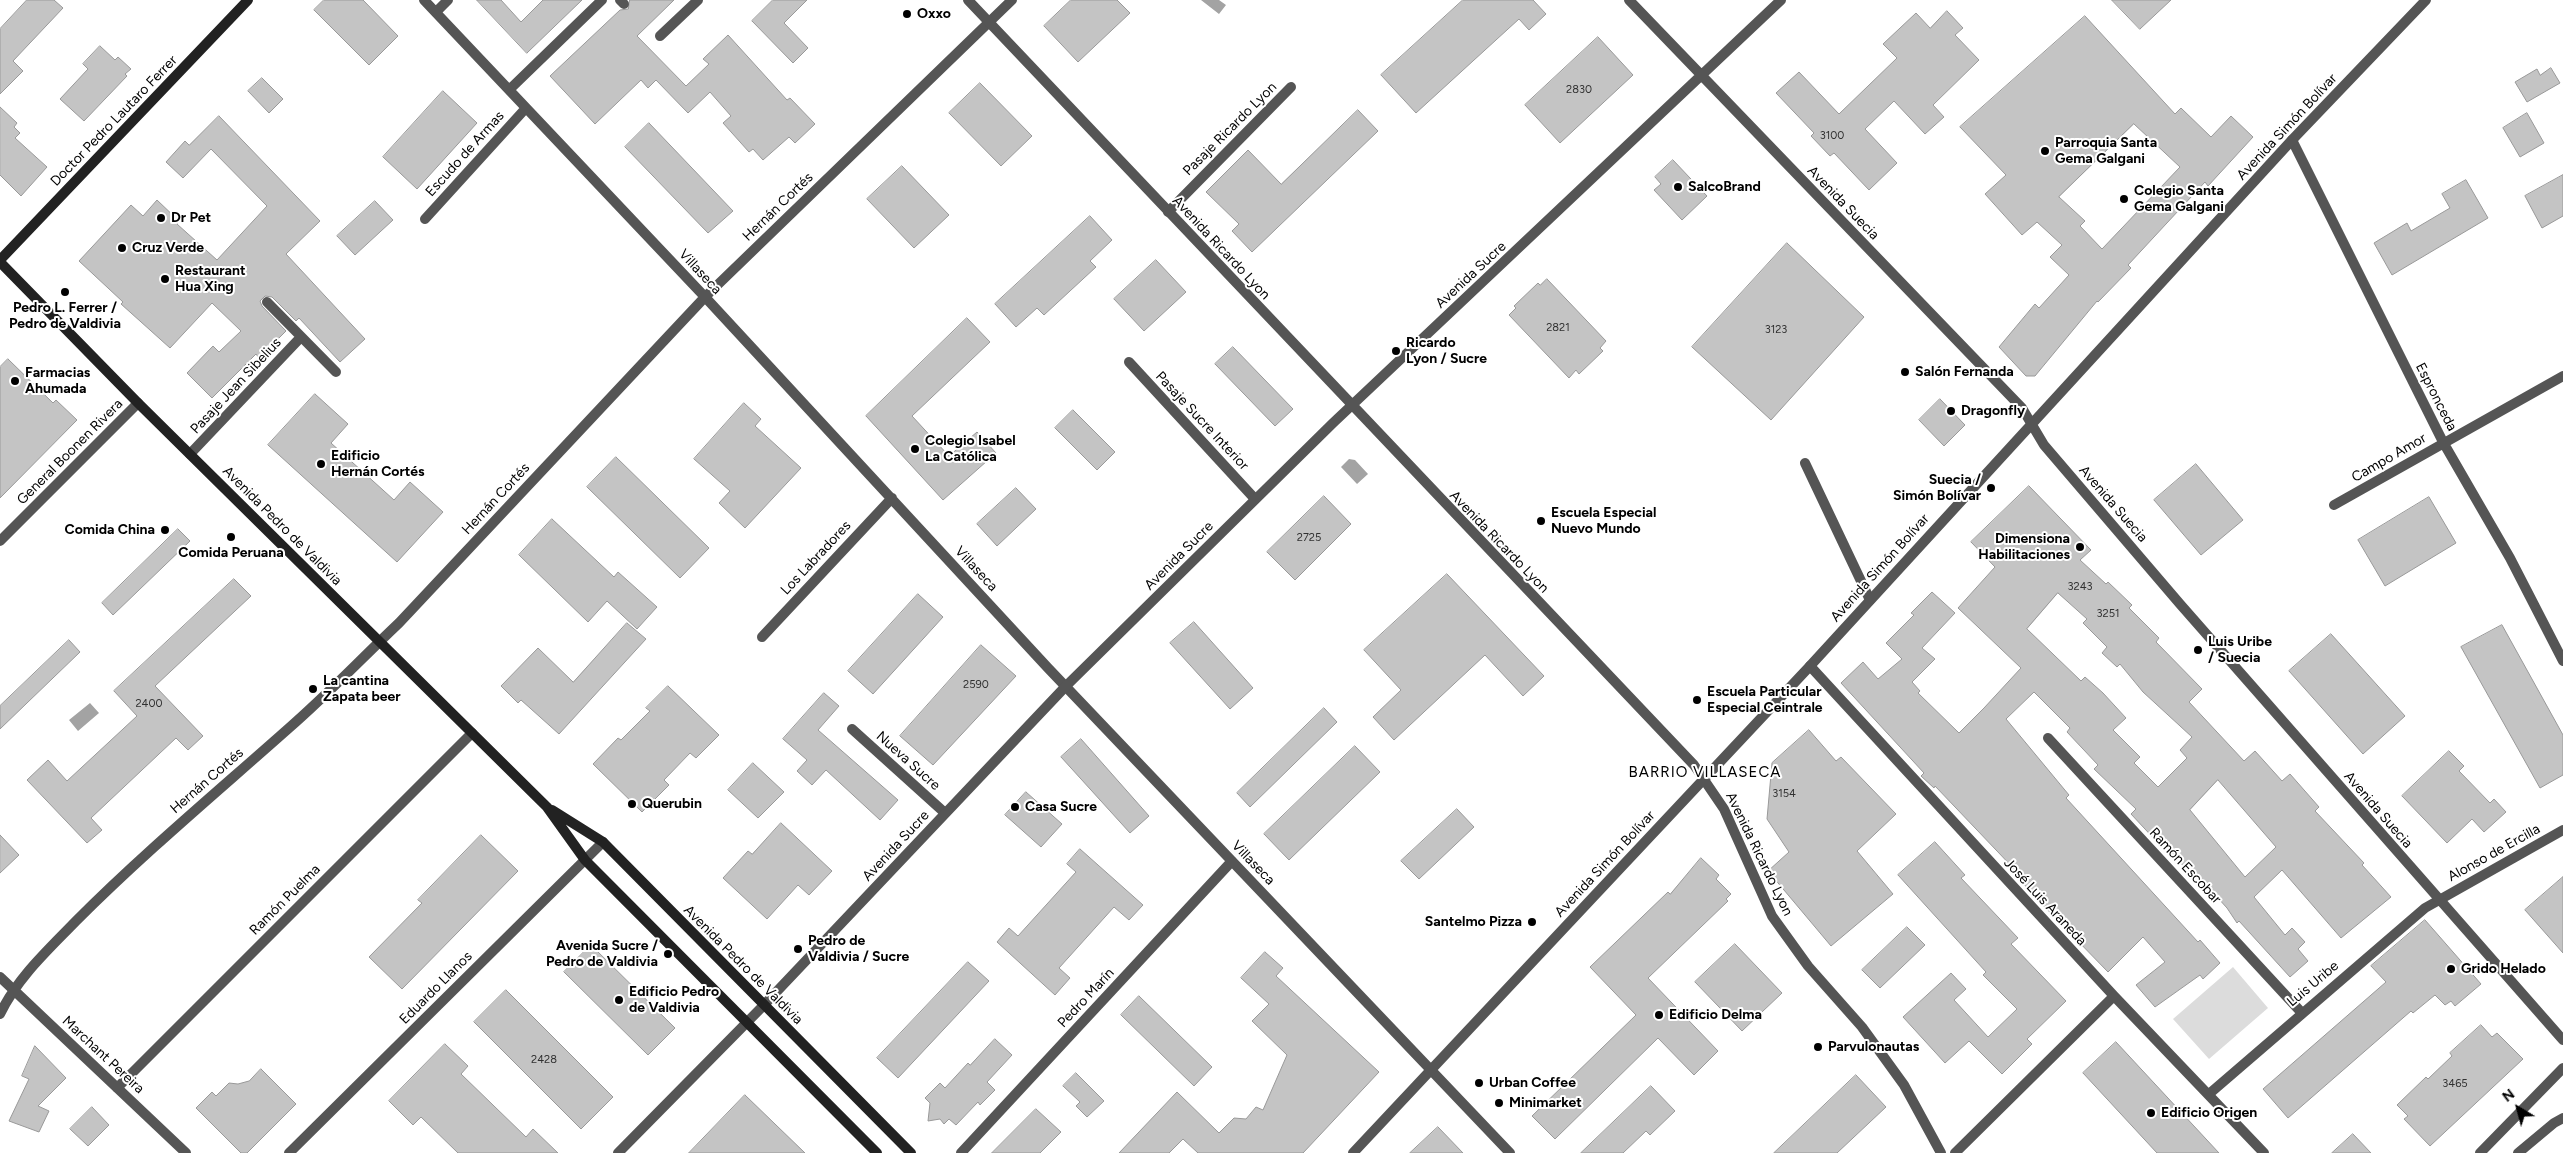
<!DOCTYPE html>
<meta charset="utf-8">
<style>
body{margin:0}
#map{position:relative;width:2563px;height:1153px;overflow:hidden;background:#fff;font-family:Figtree,sans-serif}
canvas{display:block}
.north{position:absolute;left:2493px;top:1083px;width:50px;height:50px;-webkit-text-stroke:4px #fff;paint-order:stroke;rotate:323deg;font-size:14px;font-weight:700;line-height:20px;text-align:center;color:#000}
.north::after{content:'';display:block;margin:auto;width:18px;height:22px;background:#000;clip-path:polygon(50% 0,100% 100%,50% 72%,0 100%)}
</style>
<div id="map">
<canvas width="2563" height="1153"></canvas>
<div class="north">N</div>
</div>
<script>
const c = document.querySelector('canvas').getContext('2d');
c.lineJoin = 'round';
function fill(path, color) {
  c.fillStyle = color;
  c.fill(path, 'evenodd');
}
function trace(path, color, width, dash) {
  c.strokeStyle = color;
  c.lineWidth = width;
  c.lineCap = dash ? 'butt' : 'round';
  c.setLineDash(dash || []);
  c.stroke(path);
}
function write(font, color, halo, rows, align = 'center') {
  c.font = font + ' Figtree,sans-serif';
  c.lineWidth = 4;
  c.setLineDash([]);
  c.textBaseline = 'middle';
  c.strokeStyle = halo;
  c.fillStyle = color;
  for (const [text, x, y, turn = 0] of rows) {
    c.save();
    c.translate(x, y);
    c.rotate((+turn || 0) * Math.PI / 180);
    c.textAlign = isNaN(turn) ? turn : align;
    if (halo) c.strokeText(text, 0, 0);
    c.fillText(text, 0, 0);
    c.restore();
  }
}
fill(new Path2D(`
 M2233 967 2268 1008 2209 1059 2173 1019Z`), '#dcdcdc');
fill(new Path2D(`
 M1201 0H1219L1226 5 1219 14Z
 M1349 459 1355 460 1368 474 1357 484 1341 467Z
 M90 703 99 713 78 731 69 720Z`), '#a3a3a3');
const building = new Path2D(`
 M27 0H54L63 8 13 61 23 71 0 94V29Z
 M324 0H363L398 36 369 65 314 10Z
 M477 0H501L521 22 543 0H582L527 53Z
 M630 0H674L637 36 686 86 709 64 703 59 728 35 787 100 790 98 815 124 795 143 789 137 763 160 753 149 749 152 723 123 731 116 710 92 688 113 656 80 648 88 641 80 595 124 550 76 620 10 628 9Z
 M773 0H807L784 23 808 48 793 63 752 21Z
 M1071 0H1117L1130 13 1078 62 1044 26Z
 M1463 0H1533L1546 14 1529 30 1519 19 1416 113 1381 75Z
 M2112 0H2171L2140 29Z
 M1947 11 1963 28 1955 35 1979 60 1933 105 1944 117 1925 134 1894 101 1865 129 1897 163 1869 190 1834 153 1830 156 1811 136 1814 133 1776 93 1799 72 1839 114 1897 58 1883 44 1916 13 1930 28Z
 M2085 16 2175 114 2181 108 2211 137 2231 116 2253 137 2208 186 2205 182 2128 265 2131 268 2098 302 2097 301 2035 376H2026L1999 347 2035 304 2039 308 2069 275 2050 257 2062 245 2037 222 2022 235 1985 194 2006 175 1960 127ZM2134 124 2180 167 2102 249 2080 226 2085 221 2059 197Z
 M1598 37 1633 75 1560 143 1525 105Z
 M100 46 115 60 118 57 131 69 125 74 127 76 84 121 60 99 88 69 83 64Z
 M2551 68 2560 83 2527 102 2515 82 2537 69 2540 75Z
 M262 78 283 99 269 113 248 91Z
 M980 83 1032 136 1001 166 949 113Z
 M443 91 477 123 417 189 383 157Z
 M0 107 17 123 14 127 20 133 15 138 47 167 21 196 0 175Z
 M1358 110 1378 131 1252 252 1232 231 1239 224 1206 192 1248 150 1281 184Z
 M2527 113 2544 143 2520 157 2503 128Z
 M219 116 320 221 286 254 365 339 340 362 299 318 296 321 272 297 265 296 260 301 262 306 286 331 259 358 256 354 212 398 187 373 213 346 219 352 241 331 212 303 170 348 121 304 123 302 79 261 131 205 143 216 157 200 179 221 177 224 217 260 267 206 211 149 183 178 166 162 185 141 189 145Z
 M649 123 733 211 708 233 625 147Z
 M1673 160 1707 196 1682 220 1654 190 1661 184 1655 177Z
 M902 166 949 215 914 248 867 199Z
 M2563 175V216L2542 228 2525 196Z
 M2466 180 2488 218 2392 275 2374 243 2407 223 2411 231 2450 208 2442 194Z
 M375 201 393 220 355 255 337 236Z
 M1090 216 1112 240 1090 261 1096 267 1044 315 1037 308 1016 327 995 304Z
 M1787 243 1864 317 1771 420 1692 347Z
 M1156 260 1186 292 1144 331 1114 299Z
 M1547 279 1606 341 1600 348 1603 351 1579 374 1576 370 1569 378 1509 315 1516 308 1514 306 1538 283 1540 285Z
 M967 318 990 342 912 416 949 456 977 432 996 453 943 500 866 416Z
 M1233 347 1293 409 1275 426 1215 364Z
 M8 359 53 403 56 400 77 420 0 498V367Z
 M315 394 348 424 331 443 394 500 410 482 443 512 397 562 268 445Z
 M1940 399 1965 425 1944 446 1919 420Z
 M744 403 761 419 755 426 801 468 745 528 719 503 730 491 694 459Z
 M1073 410 1115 452 1097 470 1055 428Z
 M616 457 709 548 680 578 587 487Z
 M2196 464 2243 520 2201 555 2154 500Z
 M2029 486 2091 550 2080 560 2106 584 2108 582 2132 605 2129 608 2159 638 2156 642 2202 689 2189 702 2244 761 2255 751 2282 781 2290 774 2319 807 2315 811 2364 863 2362 865 2391 897 2341 938 2282 870 2254 897 2285 935 2292 928 2305 942 2298 949 2308 961 2290 977 2239 921 2237 923 2227 908 2189 866 2186 869 2161 840 2158 843 2131 814 2136 809 2094 769 2098 765 2067 732 2070 728 2034 692 2006 719 2069 795 2066 798 2198 942 2200 940 2220 963 2203 979 2200 975 2155 1007 2136 985 2165 962 2143 937 2108 972 2037 899 2015 874 2017 872 1935 786 1934 788 1921 776 1924 773 1841 683 1863 662 1878 679 1902 659 1886 643 1914 615 1911 613 1932 592 1955 613 1922 648 1935 659 1912 682 1920 691 1918 693 1959 733 1984 708 2021 668 1958 608 1995 567 1971 542ZM2058 593 2087 619 2083 623 2107 647 2102 653 2117 667 2120 664 2143 692 2192 737 2180 750 2187 758 2158 787 2134 763 2140 757 2113 730 2126 718 2103 693 2085 677 2081 681 2027 629ZM2218 780 2276 847 2245 877 2190 810Z
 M1016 488 1036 509 997 546 977 524Z
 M1324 496 1351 524 1295 580 1267 552Z
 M2429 497 2456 543 2385 586 2358 540Z
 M552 519 614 577 618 572 657 607 637 629 607 601 588 622 519 555Z
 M178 529 190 541 113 615 102 603Z
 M1447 574 1544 676 1523 696 1485 655 1394 740 1373 717 1401 690 1364 650Z
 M234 579 251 596 155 686 203 736 188 750 176 738 91 818 102 830 87 843 27 780 48 760 67 781 137 716 114 691Z
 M918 594 943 617 873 694 848 671Z
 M1194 622 1253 688 1230 709 1170 643Z
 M627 623 646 639 559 734 521 700 518 703 501 686 538 648 573 682Z
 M2502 625 2563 735V775L2540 788 2461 647Z
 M2331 634 2405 716 2363 754 2289 671Z
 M69 640 80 652 0 729V706Z
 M981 645 1016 676 933 765 900 736Z
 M668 686 719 735 696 758 690 753 664 780 669 785 642 812 593 764 618 738 621 740 650 711 646 708Z
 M824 693 839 706 818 730 898 800 880 820 826 770 812 785 797 771 807 760 783 739Z
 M1324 708 1337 722 1250 807 1237 793Z
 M1809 730 1836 761 1841 757 1896 814 1857 851 1893 894 1831 946 1768 871 1789 852 1767 819 1772 763Z
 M1081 739 1149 816 1130 833 1061 757Z
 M1355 746 1380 772 1289 860 1264 834Z
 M2449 751 2464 766 2459 771 2490 803 2494 799 2506 812 2484 832 2472 819 2447 843 2402 796Z
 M753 763 784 792 758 818 728 790Z
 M1026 792 1062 824 1041 847 1005 815Z
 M1457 809 1474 827 1419 879 1401 861Z
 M781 823 832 871 809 895 798 885 767 919 723 878 748 851 752 854Z
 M0 835 19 855 0 873Z
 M481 835 518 871 402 989 369 957 422 903 418 900Z
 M1935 842 1965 875 1961 878 2018 938 2011 944 2066 1001 2027 1039 2032 1044 2002 1074 1969 1041 1945 1063 1903 1017 1951 973 1966 989 1954 1000 1988 1037 2017 1009 1983 975 1986 972 1898 875Z
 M1080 849 1143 905 1129 920 1114 907 1059 968 1070 978 1055 995 997 942 1009 928 1018 936 1076 872 1067 864Z
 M1701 858 1719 875 1716 879 1731 894 1726 899 1728 901 1648 978 1718 1051 1694 1075 1658 1038 1555 1139 1532 1116 1636 1015 1590 967 1668 892 1670 894Z
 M2563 877V953L2525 910Z
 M2425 920 2481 984 2455 1006 2451 1001 2445 1005 2435 995 2413 1013 2411 1011 2288 1118 2263 1089 2386 982 2371 966Z
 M1907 927 1925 945 1880 988 1862 970Z
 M1735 944 1782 993 1742 1031 1695 982Z
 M591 945 675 1028 648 1055 564 972Z
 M1265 952 1283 968 1276 976 1379 1072 1303 1153H1198L1183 1139 1169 1153H1119L1177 1092 1219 1133 1234 1118 1246 1119 1256 1107 1263 1110 1287 1055 1252 1021 1269 1004 1241 978Z
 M968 962 989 981 898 1078 877 1058Z
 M506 990 613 1097 581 1129 474 1022Z
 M1139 996 1212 1067 1194 1086 1121 1015Z
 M2481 1025 2492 1037 2497 1033 2523 1059 2430 1146 2404 1119 2408 1116 2397 1105 2426 1077 2428 1079 2452 1056 2450 1053Z
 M995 1039 1012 1055 987 1082 995 1090 980 1105 978 1102 956 1125 949 1119 944 1124 940 1119 928 1121 930 1103 925 1098 940 1083 945 1088 968 1063 970 1065Z
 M2116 1042 2219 1153H2157L2083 1073Z
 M445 1044 468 1066 461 1074 526 1137 533 1129 558 1153H458L421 1117 413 1125 389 1101Z
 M35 1046 66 1078 38 1106 49 1111 39 1132 9 1121 29 1079 22 1076Z
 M261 1069 296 1104 247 1153H241L196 1108 212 1092 216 1096 229 1083 238 1084 249 1081Z
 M1076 1073 1104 1101 1087 1117 1076 1106 1080 1102 1063 1086Z
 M1856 1075 1886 1107 1837 1153H1774Z
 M1651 1086 1675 1111 1650 1135 1646 1131 1623 1153H1581Z
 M745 1095 805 1153H689Z
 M92 1107 109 1125 88 1146 70 1129Z
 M1036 1109 1061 1132 1040 1153H992Z
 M1438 1127 1463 1153H1410Z
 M2353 1134 2371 1153H2332Z`);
fill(building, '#c4c4c4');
trace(building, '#999', 1);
trace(new Path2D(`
 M424 0 705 297 1048 668 1510 1153
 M620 0 624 4
 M436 12 448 0
 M660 36 698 0
 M510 89 602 0
 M2292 140 2443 442 2510 558 2563 661
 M1168 212 1291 87
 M425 219 526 108
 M267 302 336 372
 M1129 362 1255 499
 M190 454 301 337
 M1805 463 1870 600
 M2334 505 2563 376
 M0 541 138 403
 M762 637 892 498
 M1810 666 2114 996 2264 1153
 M852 729 945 813
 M2048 738 2301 1012
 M0 977 186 1153
 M0 1014C18 977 48 950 76 921 144 853 217 792 289 728 327 695 362 658 399 623L705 297 1012 0
 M117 1088 472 733
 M2209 1094 2425 908 2563 830
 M289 1153 603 842
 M961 1153 1232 861
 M1955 1153 2114 996
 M2480 1153 2563 1068
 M2518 1153 2554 1123 2563 1118`), '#555', 10);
trace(new Path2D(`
 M968 0 1694 765 1724 809 1772 916 1808 966 1862 1027 1904 1085 1941 1153
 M1629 0 2022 408 2044 445 2180 604 2563 1040
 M618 1153 763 1006 1066 686 1333 423 1781 0
 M1353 1153 1810 666 2292 140 2426 0`), '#555', 10);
trace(new Path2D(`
 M0 260 248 0
 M0 262 138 403 547 807 585 860 877 1153
 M552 810 603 842 911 1153`), '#222', 10);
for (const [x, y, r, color] of [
 [907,14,5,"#000"],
 [2045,151,5,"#000"],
 [1678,187,5,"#000"],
 [2124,199,5,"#000"],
 [161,218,5,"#000"],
 [122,248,5,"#000"],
 [165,279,5,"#000"],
 [65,292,5,"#000"],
 [1396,351,5,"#000"],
 [1905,372,5,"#000"],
 [15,381,5,"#000"],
 [1951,411,5,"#000"],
 [915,449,5,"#000"],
 [321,464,5,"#000"],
 [1991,488,5,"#000"],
 [1541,521,5,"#000"],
 [165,530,5,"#000"],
 [231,537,5,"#000"],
 [2080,547,5,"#000"],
 [2198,650,5,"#000"],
 [313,689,5,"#000"],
 [1697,700,5,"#000"],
 [632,804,5,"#000"],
 [1015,807,5,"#000"],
 [1532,922,5,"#000"],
 [798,949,5,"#000"],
 [668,954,5,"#000"],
 [2451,969,5,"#000"],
 [619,1000,5,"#000"],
 [1659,1015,5,"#000"],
 [1818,1047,5,"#000"],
 [1479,1083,5,"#000"],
 [1499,1103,5,"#000"],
 [2151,1113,5,"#000"]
]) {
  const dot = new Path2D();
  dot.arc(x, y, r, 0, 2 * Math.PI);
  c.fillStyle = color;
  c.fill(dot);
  trace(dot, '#fff', 2);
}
write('11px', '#313131', null, [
 ["2830",1579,90],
 ["3100",1832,136],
 ["2821",1558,328],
 ["3123",1776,330],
 ["2725",1309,538],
 ["3243",2080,587],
 ["3251",2108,614],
 ["2590",976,685],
 ["2400",149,704],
 ["3154",1784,794],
 ["2428",544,1060],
 ["3465",2455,1084]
]);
write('bold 14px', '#000', '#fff', [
 ["Oxxo",917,14],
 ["Parroquia Santa",2055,143],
 ["Gema Galgani",2055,159],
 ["SalcoBrand",1688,187],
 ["Colegio Santa",2134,191],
 ["Gema Galgani",2134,207],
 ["Dr Pet",171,218],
 ["Cruz Verde",132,248],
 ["Restaurant",175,271],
 ["Hua Xing",175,287],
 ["Pedro L. Ferrer /",65,308,"center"],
 ["Pedro de Valdivia",65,324,"center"],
 ["Ricardo",1406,343],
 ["Lyon / Sucre",1406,359],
 ["Salón Fernanda",1915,372],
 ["Farmacias",25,373],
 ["Ahumada",25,389],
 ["Dragonfly",1961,411],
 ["Colegio Isabel",925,441],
 ["La Católica",925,457],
 ["Edificio",331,456],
 ["Hernán Cortés",331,472],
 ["Suecia /",1981,480,"right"],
 ["Simón Bolívar",1981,496,"right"],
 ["Escuela Especial",1551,513],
 ["Nuevo Mundo",1551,529],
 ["Comida China",155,530,"right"],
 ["Dimensiona",2070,539,"right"],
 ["Habilitaciones",2070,555,"right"],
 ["Comida Peruana",231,553,"center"],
 ["Luis Uribe",2208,642],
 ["/ Suecia",2208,658],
 ["La cantina",323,681],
 ["Zapata beer",323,697],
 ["Escuela Particular",1707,692],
 ["Especial Ceintrale",1707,708],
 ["Querubin",642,804],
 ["Casa Sucre",1025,807],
 ["Santelmo Pizza",1522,922,"right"],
 ["Pedro de",808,941],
 ["Valdivia / Sucre",808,957],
 ["Avenida Sucre /",658,946,"right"],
 ["Pedro de Valdivia",658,962,"right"],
 ["Grido Helado",2461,969],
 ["Edificio Pedro",629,992],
 ["de Valdivia",629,1008],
 ["Edificio Delma",1669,1015],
 ["Parvulonautas",1828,1047],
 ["Urban Coffee",1489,1083],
 ["Minimarket",1509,1103],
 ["Edificio Origen",2161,1113]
], 'left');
write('14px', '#000', '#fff', [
 ["Doctor Pedro Lautaro Ferrer",114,121,-46],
 ["Avenida Simón Bolívar",2287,127,-47],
 ["Pasaje Ricardo Lyon",1230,129,-45],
 ["Escudo de Armas",465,154,-48],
 ["Avenida Suecia",1843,203,46],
 ["Hernán Cortés",778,207,-44],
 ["Avenida Ricardo Lyon",1221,248,47],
 ["Villaseca",700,272,47],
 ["Avenida Sucre",1471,275,-43],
 ["Pasaje Jean Sibelius",236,386,-47],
 ["Espronceda",2436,397,63],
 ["Pasaje Sucre Interior",1202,421,47],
 ["General Boonen Rivera",70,452,-45],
 ["Campo Amor",2389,458,-30],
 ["Hernán Cortés",496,499,-47],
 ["Avenida Suecia",2113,504,49],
 ["Avenida Pedro de Valdivia",282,526,45],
 ["Avenida Ricardo Lyon",1499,542,46],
 ["Avenida Sucre",1179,556,-45],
 ["Los Labradores",816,558,-47],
 ["Avenida Simón Bolívar",1880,568,-48],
 ["Villaseca",976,569,47],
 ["Nueva Sucre",908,761,42],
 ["Hernán Cortés",207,781,-41],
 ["Avenida Suecia",2378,810,49],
 ["Avenida Sucre",896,846,-47],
 ["Alonso de Ercilla",2494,853,-29],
 ["Avenida Ricardo Lyon",1759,854,64],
 ["Villaseca",1253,863,46],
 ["Avenida Simón Bolívar",1605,864,-47],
 ["Ramón Escobar",2185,866,47],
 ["Ramón Puelma",285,900,-45],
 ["José Luis Araneda",2045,902,47],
 ["Avenida Pedro de Valdivia",743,965,45],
 ["Luis Uribe",2313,984,-40],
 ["Eduardo Llanos",436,988,-45],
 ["Pedro Marín",1086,998,-47],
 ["Marchant Pereira",103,1055,43]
]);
c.letterSpacing = '1px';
write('15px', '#000', '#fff', [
 ["BARRIO VILLASECA",1705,773]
]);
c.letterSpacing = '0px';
</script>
